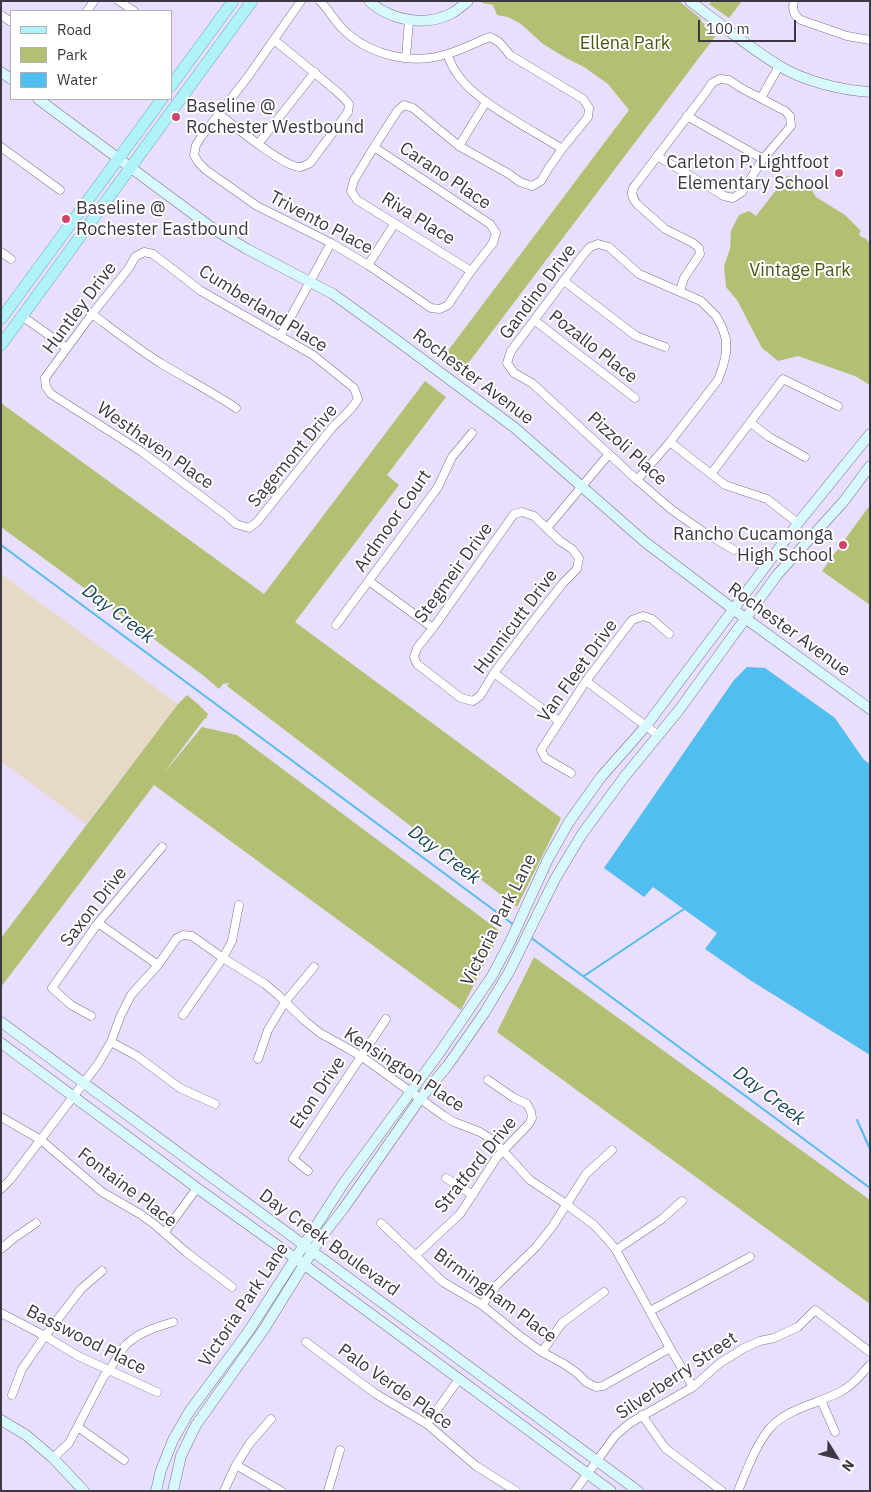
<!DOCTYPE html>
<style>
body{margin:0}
#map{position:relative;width:871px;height:1492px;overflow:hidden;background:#e9defd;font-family:"IBM Plex Sans",sans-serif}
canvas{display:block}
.frame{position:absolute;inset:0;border:2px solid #3b3743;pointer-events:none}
.legend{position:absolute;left:10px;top:10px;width:162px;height:90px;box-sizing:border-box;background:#fff;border:1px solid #b1afb4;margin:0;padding:6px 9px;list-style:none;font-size:15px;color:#3b3743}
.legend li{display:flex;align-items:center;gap:10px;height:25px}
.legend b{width:25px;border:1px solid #b1afb4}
.north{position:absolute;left:811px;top:1432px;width:50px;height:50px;-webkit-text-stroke:4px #fff;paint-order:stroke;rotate:126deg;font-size:14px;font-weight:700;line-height:20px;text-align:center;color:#3b3743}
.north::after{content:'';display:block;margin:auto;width:18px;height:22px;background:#3b3743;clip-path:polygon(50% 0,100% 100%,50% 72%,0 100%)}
.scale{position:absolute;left:698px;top:20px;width:98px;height:22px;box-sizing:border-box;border:2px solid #3b3743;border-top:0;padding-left:6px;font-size:15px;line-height:18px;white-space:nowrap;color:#3b3743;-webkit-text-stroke:4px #fff;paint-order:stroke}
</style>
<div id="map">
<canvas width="871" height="1492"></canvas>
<div class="frame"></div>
<ul class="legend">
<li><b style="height:6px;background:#aff2f9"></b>Road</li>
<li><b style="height:14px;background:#b1c072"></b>Park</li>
<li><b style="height:14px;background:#50beee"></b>Water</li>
</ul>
<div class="north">N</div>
<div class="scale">100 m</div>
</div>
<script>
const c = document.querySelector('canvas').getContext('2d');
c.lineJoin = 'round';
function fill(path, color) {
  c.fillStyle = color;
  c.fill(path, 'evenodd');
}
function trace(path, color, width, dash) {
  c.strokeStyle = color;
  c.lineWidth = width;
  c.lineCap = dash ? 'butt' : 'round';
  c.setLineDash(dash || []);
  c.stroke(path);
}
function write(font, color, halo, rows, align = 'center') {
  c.font = font + ' "IBM Plex Sans",sans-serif';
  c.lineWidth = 4;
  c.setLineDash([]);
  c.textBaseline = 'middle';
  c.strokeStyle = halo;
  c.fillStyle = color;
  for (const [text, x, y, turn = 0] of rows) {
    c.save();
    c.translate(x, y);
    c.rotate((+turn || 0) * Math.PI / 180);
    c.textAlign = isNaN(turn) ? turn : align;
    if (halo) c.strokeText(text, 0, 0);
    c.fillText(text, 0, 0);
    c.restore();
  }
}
fill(new Path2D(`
 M1 574 178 704 86 824 1 761Z`), '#e6d9c5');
fill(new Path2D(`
 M483 1H679L700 18 702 22 717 34 463 370 444 356 629 110 608 84 584 67 566 58 543 44 521 24 508 17 497 15 493 5 482 3Z
 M712 1H742L729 18 709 4Z
 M787 176 806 181 816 197 845 215 861 231 859 234 861 237C866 238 868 240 870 245V385L855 376 798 356 778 361 762 348 737 300 726 287 724 266 730 249 731 231 739 215 749 211 756 216Z
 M425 381 446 397 387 475 399 485 295 622 561 818 517 907 227 686 229 683 223 684 219 689 204 676 1 527V403L264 594Z
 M870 505V605L822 571Z
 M187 695 198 704 208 714 206 719 205 718 163 774 202 727 237 735 501 932 461 1010 154 785 1 987V938L178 704Z
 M534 957 870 1200V1304L497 1032Z`), '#b1c072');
fill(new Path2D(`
 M747 667 765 668 835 718 864 760 870 764V1055L750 980 705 949 717 933 653 887 644 897 604 868 734 680Z`), '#50beee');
trace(new Path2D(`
 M1 545 514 925
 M530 937 870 1188
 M584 976 684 909
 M857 1120 870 1149`), '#50beee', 2);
const street = new Path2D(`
 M119 1 134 11
 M301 1 247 78 201 137 196 145 194 155 198 162 206 170 257 206 331 243 368 265 431 308 440 309 448 305 471 271 493 243 496 233 490 224 374 147
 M320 1C330 11 336 24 347 33 373 56 414 65 447 54 462 50 476 42 490 37L499 42 510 55 583 99 589 108 588 117 562 149 548 169 541 181 532 186 520 182 509 174 459 146 413 108 404 105 398 110 374 147 354 180 351 191 357 200 471 271
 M794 1C792 9 794 16 801 20L847 36 870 40
 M87 11 94 1
 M1 15 11 22
 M447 54C450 60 452 67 456 72 473 101 533 130 562 149
 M406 57 409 21
 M761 98 779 66
 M219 114C233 125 285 168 300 167 304 167 307 164 310 163L348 112 349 104C341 94 338 93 329 85 311 70 293 55 274 40
 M687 116 763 159
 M258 144 315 72
 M459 146 486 102
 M1 147 60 190
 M657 156 724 196 733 198 742 192 763 159 791 126 790 116 785 111 741 88 729 80 720 79 712 83 706 92 637 183C630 190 631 197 637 204L665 229 693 243 699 248 700 254 684 278 680 291
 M1 252 11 259
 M144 252 153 254 201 291 313 355 354 388 358 399C351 411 340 419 331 429L257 522 249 528 236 524 226 515 142 452 51 394 46 387 45 378 92 314 129 268 135 257Z
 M368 265 395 223
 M564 281 636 336 665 347
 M92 314C115 331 138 349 162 364 187 379 212 392 236 408
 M22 316 67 348
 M534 320 635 398
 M281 335 331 243
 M751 423 769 437 805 457
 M670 442 725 485 767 499 798 523
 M711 474 783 379 838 406
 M637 480 670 442 718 380 723 366 726 353V339L722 327 716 316 701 301 639 274 609 247 598 244 590 247 583 255 511 351 507 363 514 373 532 383 637 480 672 510 702 531 734 550
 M522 512 534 516 560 541 572 549 579 558 577 569 563 583 531 624 494 673 480 696 473 701 461 698 417 664 414 657 417 648 433 628 514 514Z
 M547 528 609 454
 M369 581 433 628
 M336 625 438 487 452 457 472 433
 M494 673 559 721
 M586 681 658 735
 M571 773 545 758 541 750 586 681 632 620 643 616 652 619 669 634
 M98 923 158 965
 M183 1015 223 958 232 941 239 905
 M91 1016 71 1005 52 988 98 923 162 847
 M111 1042 137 1056 180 1088 215 1104
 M258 1059 268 1030 285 1002 314 967
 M1 1117 41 1140 102 1192 140 1214 154 1224 186 1252 232 1287
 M308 1171 293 1159 386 1019
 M446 1178 473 1195
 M1 1189 10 1180 98 1064 111 1042 120 1017 131 995 158 965 177 938 183 935 192 936 223 958 265 984 278 995 305 1021 320 1033 361 1056 444 1116 454 1122 480 1132 494 1141 530 1180 566 1204 594 1225 608 1240 616 1250 670 1348 693 1387
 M381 1223 443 1282 482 1305 520 1336 542 1352 564 1364 577 1373 586 1382 596 1387 603 1386 670 1348
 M164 1233 197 1188
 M1 1249 14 1238 36 1223
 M616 1250 662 1219 682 1201
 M416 1255 460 1214 497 1157 529 1124 532 1118 531 1112 527 1104 514 1098 488 1080
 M482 1305 497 1285 536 1247 552 1227 586 1174 612 1150
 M650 1311 750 1257
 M1 1313 45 1336 78 1356 157 1392
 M306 1342 376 1394 427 1424 476 1466 516 1491
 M542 1352 562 1323 604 1292
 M12 1395 22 1369 45 1336 81 1289 102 1271
 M821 1400 835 1432
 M642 1415 665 1448 722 1491
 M427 1424 459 1379
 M78 1427 124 1460
 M53 1458 69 1443 104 1376C114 1367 117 1353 127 1344 139 1332 157 1327 173 1322
 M236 1465 281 1491
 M224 1491 236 1465 250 1443 271 1419
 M328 1491 340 1450
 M575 1491 615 1436 630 1423 693 1387 720 1363 744 1348 760 1341 774 1338 798 1327 815 1310 870 1352
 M738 1491C747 1470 755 1446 770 1428 790 1406 821 1404 845 1389 854 1384 862 1373 870 1365`);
const secondary = new Path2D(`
 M369 1C391 21 426 27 452 13 458 10 463 5 468 1
 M690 1C719 23 747 46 778 65 803 81 840 90 870 92
 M1 72 11 79
 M38 99 215 230 247 249 333 294 387 333 515 428 645 542 745 618 870 709
 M1 1022 638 1491
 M1 1043 197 1188 295 1258 611 1491
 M1 1420 26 1435 53 1458 84 1491
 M156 1491 161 1470 173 1440 189 1412 248 1332 343 1184 440 1052 492 976 510 942 548 859 569 822 601 777 646 726 798 523 870 434
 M173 1491 181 1456 196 1425 264 1329 320 1239 344 1208 420 1099 448 1065 485 1012 509 972 555 879 582 834 625 776 679 710 777 575 844 501 870 466`);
const primary = new Path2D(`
 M171 86 233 1
 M1 319 162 99
 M1 345 252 1`);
trace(street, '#7c728e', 9);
trace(secondary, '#7c728e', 11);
trace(primary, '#63abb7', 12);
trace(street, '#fff', 8);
trace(secondary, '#d7f8fc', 10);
trace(primary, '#aff2f9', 11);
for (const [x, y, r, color] of [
 [176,117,5,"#d1426c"],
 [839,173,5,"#d1426c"],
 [66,219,5,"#d1426c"],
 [843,545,5,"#d1426c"]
]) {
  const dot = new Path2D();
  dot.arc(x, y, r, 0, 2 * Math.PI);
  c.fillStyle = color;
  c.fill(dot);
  trace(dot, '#fff', 2);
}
write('18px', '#4b5510', '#fff', [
 ["Ellena Park",625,44],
 ["Vintage Park",800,271]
]);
write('18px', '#3b3743', '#fff', [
 ["Baseline @",186,107],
 ["Rochester Westbound",186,128],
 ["Carleton P. Lightfoot",829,163,"right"],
 ["Elementary School",829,184,"right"],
 ["Baseline @",76,209],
 ["Rochester Eastbound",76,230],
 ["Rancho Cucamonga",833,535,"right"],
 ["High School",833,556,"right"]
], 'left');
write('18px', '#3b3743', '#fff', [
 ["Carano Place",445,176,34],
 ["Riva Place",418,219,32],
 ["Trivento Place",321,223,28],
 ["Gandino Drive",538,292,-53],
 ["Huntley Drive",80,308,-53],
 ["Cumberland Place",263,309,32],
 ["Pozallo Place",593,347,38],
 ["Rochester Avenue",473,377,37],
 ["Westhaven Place",155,446,35],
 ["Pizzoli Place",627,449,42],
 ["Sagemont Drive",293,456,-50],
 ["Ardmoor Court",393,521,-55],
 ["Stegmeir Drive",454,573,-54],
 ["Hunnicutt Drive",516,622,-53],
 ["Rochester Avenue",789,630,36],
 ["Van Fleet Drive",578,671,-54],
 ["Saxon Drive",94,907,-52],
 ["Victoria Park Lane",499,920,-63],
 ["Kensington Place",404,1070,33],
 ["Eton Drive",318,1093,-56],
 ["Stratford Drive",476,1165,-51],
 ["Fontaine Place",127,1188,37],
 ["Day Creek Boulevard",329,1243,36],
 ["Birmingham Place",495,1296,36],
 ["Victoria Park Lane",244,1305,-56],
 ["Basswood Place",86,1340,27],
 ["Silverberry Street",677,1376,-34],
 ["Palo Verde Place",395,1387,35]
]);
write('italic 19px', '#17465a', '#fff', [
 ["Day Creek",118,614,37],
 ["Day Creek",444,855,37],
 ["Day Creek",769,1096,37]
]);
</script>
